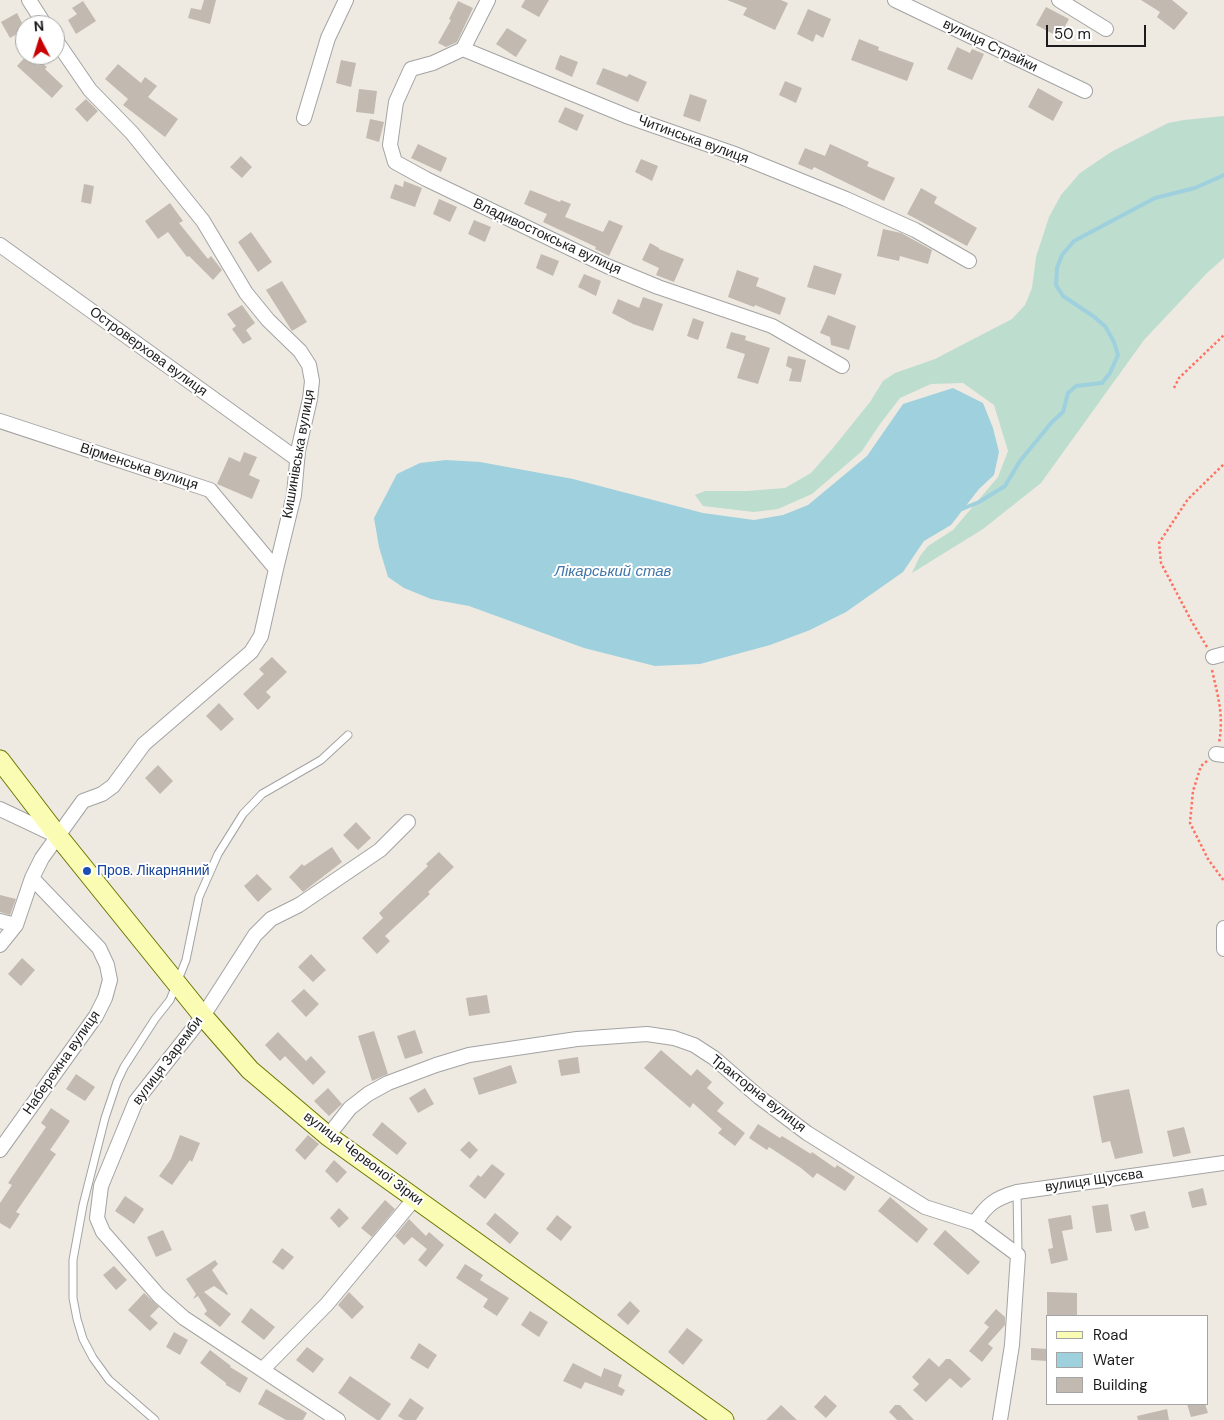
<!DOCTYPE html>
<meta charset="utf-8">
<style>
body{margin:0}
#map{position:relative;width:1224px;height:1420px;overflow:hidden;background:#eeeae1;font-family:"DM Sans",sans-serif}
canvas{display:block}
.legend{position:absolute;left:1046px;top:1315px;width:162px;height:90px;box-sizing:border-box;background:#fff;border:1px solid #a4a4a4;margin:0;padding:6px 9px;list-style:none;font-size:15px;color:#1c1c1c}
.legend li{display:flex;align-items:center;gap:10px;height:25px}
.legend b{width:25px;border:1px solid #a4a4a4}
.north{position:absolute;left:15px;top:15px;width:50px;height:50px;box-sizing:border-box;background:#fff;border:1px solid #a4a4a4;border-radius:50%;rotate:355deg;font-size:14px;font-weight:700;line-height:20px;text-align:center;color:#1c1c1c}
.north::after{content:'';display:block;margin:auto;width:18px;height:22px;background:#c90001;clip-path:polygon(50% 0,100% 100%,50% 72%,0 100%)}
.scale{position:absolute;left:1046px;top:25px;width:100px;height:22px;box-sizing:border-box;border:2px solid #1c1c1c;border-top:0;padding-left:6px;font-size:15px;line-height:18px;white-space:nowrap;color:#1c1c1c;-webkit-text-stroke:4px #fff;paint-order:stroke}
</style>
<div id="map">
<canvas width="1224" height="1420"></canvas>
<ul class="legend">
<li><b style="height:6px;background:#f9fcb2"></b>Road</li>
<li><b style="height:14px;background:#9fd0de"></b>Water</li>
<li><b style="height:14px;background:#c2b9b1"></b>Building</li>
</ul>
<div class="north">N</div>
<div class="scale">50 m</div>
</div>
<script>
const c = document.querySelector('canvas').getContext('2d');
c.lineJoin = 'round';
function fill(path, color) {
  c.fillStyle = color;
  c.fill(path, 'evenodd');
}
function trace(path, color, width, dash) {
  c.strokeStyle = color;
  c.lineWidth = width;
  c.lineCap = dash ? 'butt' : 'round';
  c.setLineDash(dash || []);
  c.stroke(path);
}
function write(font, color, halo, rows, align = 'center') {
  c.font = font + ' "DM Sans",sans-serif';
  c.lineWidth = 4;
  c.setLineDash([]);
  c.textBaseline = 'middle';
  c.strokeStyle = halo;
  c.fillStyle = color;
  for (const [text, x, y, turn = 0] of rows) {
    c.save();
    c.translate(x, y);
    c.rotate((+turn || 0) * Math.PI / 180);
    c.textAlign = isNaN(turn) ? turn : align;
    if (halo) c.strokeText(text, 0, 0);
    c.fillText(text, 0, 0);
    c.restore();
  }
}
fill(new Path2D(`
 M1224 116V258L1207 273 1144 340 1041 483 983 529 912 573 920 556 928 546 953 530 998 477 1008 451 994 405 963 383 931 384 900 398 880 424 862 451 812 494 778 509 754 512 703 506 695 495 705 491H747L785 488 811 473 833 448 870 402 883 381 895 373 935 359 1012 319 1025 305 1032 288 1036 257 1049 217 1061 195 1080 173 1111 152 1168 123 1184 120Z`), '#bdddce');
fill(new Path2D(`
 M953 388 983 403 993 428 999 452 994 475 979 489 951 525 924 541 903 572 846 612 810 630 770 645 700 664 655 666 584 648 469 606 431 599 404 588 388 577 379 547 374 518 397 474 420 463 446 460 480 462 573 479 703 513 754 520 783 515 808 505 867 456 903 404Z`), '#9fd0de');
trace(new Path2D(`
 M962 509 979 502 1005 486 1020 461 1052 422 1063 412 1068 393 1076 386 1102 383 1110 373 1118 355 1114 342 1105 326 1093 316 1063 296 1056 285 1057 268 1062 255 1074 241 1155 198 1195 188 1224 175`), '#9fd0de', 4);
fill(new Path2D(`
 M204 0H216L210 24 188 18 191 8 201 10Z
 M525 0H549L539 17 521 7Z
 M727 0H781L788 3 775 30 743 15 747 8Z
 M1141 0H1172L1188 13 1174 30 1157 17 1160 12Z
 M83 1 96 21 76 34 68 20 77 14 72 8Z
 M458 1 473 8 457 42 446 47 438 43 451 20 449 19Z
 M1046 7 1069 19 1059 37 1036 25Z
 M808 9 831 19 823 38 816 34 813 42 797 34Z
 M17 13 25 29 10 38 1 22Z
 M507 28 527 40 516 57 496 44Z
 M859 39 879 47 878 50 914 63 907 81 851 60Z
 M957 47 970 53 972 49 984 54 972 80 947 69Z
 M27 55H33L47 67 45 69 63 86 52 98 17 66Z
 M560 55 578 62 572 77 555 69Z
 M341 60 356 63 351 87 336 83Z
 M118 64 141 83 145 77 157 86 148 97 178 119 165 137 123 105 128 99 105 79Z
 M603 68 627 77 629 74 647 82 638 102 596 84Z
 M785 81 802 88 796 103 779 95Z
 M1038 88 1063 102 1053 121 1028 107Z
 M359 89 377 91 374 114 356 112Z
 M690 94 707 100 700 122 683 116Z
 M86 99 98 111 87 122 75 109Z
 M565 107 584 115 577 131 558 122Z
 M370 119 384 122 379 142 366 138Z
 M418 144 447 158 441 172 411 158Z
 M830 144 869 162 867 166 895 178 884 201 814 167 812 170 798 164 805 148 825 156Z
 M241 156 252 167 242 178 230 167Z
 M641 159 658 166 652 181 635 172Z
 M404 181 422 188 415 207 390 198 395 184 403 187Z
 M84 184 94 186 91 204 81 202Z
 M921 188 937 197 934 203 977 228 967 246 907 214Z
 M530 190 560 202 561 200 571 204 565 217 603 232 609 220 623 226 609 256 595 249 596 247 543 222 547 214 524 204Z
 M439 199 457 207 450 222 433 214Z
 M170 203 183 221 179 223 208 259 211 256 222 270 213 280 189 256 187 257 168 232 158 239 145 221Z
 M474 220 491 227 485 242 468 234Z
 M883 229 901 233 932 250 928 264 900 256 899 261 877 256Z
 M251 232 272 262 258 272 238 242Z
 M650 243 659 248V249L684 259 674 282 656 275 659 268 642 260Z
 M541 254 559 261 553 276 536 268Z
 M814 265 842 274 835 295 807 287Z
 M737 270 759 278 756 286 786 298 780 315 755 305 754 307 728 297Z
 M584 274 601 281 596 296 578 287Z
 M282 281 307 322 292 331 266 290Z
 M643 297 663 304 653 331 633 324 612 313 618 299 639 308Z
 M242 305 255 323 246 330 252 339 243 344 232 329 236 326 227 314Z
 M828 315 856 326 849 350 831 345 830 337 820 333Z
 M693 318 704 322 698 340 687 336Z
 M731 332 746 336 745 340 770 348 758 384 737 378 745 354 726 348Z
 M788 356 806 360 801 382 789 381 792 369 786 366Z
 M244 452 257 457 249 475 260 480 252 499 217 484 229 457 240 462Z
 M272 657 287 672 266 692 271 697 258 710 243 694 264 674 259 669Z
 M219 703 234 719 221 731 206 716Z
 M158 765 173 781 160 794 145 778Z
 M356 822 371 838 358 850 343 835Z
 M332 847 342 862 303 892 289 877 302 864 304 866Z
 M439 852 454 867 428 892 430 894 385 936 390 941 377 954 362 938 383 918 379 913 428 866 426 864Z
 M257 874 272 889 258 902 244 886Z
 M0 895 16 899 10 915 0 912Z
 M311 954 326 970 313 982 298 967Z
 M22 958 35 970 21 986 8 974Z
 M304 989 319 1004 306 1017 291 1001Z
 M487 995 490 1013 469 1016 466 998Z
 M415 1030 423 1053 405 1059 397 1036Z
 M374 1031 388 1074 372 1081 358 1036Z
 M278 1032 306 1061 311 1056 326 1072 313 1085 285 1056 280 1061 265 1045Z
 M661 1050 691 1076 697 1069 712 1082 707 1088 724 1103 717 1111 745 1133 735 1146 718 1133 722 1129 693 1103 690 1108 644 1068Z
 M578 1057 580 1073 561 1076 558 1060Z
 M511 1065 517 1083 479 1095 473 1078Z
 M76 1074 95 1087 85 1101 66 1089Z
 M328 1088 342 1104 329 1116 314 1101Z
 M425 1088 434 1104 418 1113 409 1098Z
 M1129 1089 1143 1153 1115 1159 1110 1141 1102 1143 1093 1096Z
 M51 1108 70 1121 50 1150 56 1154 16 1212 20 1214 10 1229 0 1223V1203L12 1185 8 1183 46 1127 41 1123Z
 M382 1122 407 1143 397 1155 372 1135Z
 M758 1124 780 1138 782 1136 811 1154 812 1152 835 1168 837 1165 855 1177 845 1191 817 1173 813 1178 801 1168 769 1147 767 1150 749 1138Z
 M1184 1127 1191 1153 1173 1157 1167 1131Z
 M180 1135 200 1143 192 1162 190 1160 172 1185 159 1176 171 1159Z
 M308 1135 319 1144 305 1160 295 1150Z
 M469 1141 478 1150 470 1159 460 1150Z
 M334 1160 347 1172 337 1183 325 1171Z
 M492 1164 505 1174 485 1199 469 1186 478 1175 481 1177Z
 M1203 1188 1207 1205 1192 1208 1188 1192Z
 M125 1196 144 1209 134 1224 115 1211Z
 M890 1197 928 1229 917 1243 878 1211Z
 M385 1200 395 1209 372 1237 361 1228Z
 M1108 1204 1112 1231 1096 1233 1092 1206Z
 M339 1208 349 1218 339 1228 330 1218Z
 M1145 1211 1149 1228 1135 1231 1130 1215Z
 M495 1213 519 1233 510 1244 486 1224Z
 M557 1215 572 1227 561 1241 546 1229Z
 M1071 1215 1073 1229 1062 1231 1068 1260 1051 1264 1048 1249 1053 1248 1048 1219Z
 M409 1219 426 1236 429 1232 444 1245 426 1267 418 1260 427 1249 412 1237 404 1245 395 1236Z
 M163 1230 172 1250 156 1257 147 1237Z
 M945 1230 980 1262 968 1275 933 1244Z
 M282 1248 294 1257 283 1270 272 1262Z
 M215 1260 218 1264 212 1270 228 1294 227 1295 214 1286 204 1292 231 1314 220 1327 204 1314 207 1311 198 1296 193 1299 196 1294 186 1279Z
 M465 1264 483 1275 480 1280 509 1298 497 1316 483 1307 488 1299 456 1278Z
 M114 1266 127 1280 116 1290 103 1275Z
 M349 1292 364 1307 352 1319 338 1305Z
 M1047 1292 1077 1293V1316H1047Z
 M144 1293 159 1307 150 1316 158 1323 150 1331 128 1310Z
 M630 1301 640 1311 628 1325 617 1315Z
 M251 1308 275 1327 264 1340 241 1322Z
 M996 1309 1005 1317V1325L988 1344 993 1348 982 1362 969 1351 989 1327 984 1323Z
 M530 1311 548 1322 539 1337 521 1325Z
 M687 1328 703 1340 683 1365 668 1352Z
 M174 1332 188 1340 180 1355 166 1347Z
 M419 1343 437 1355 428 1369 410 1358Z
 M307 1347 324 1359 313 1373 296 1360Z
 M1031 1348 1048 1349V1361L1031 1360Z
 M210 1350 231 1366 230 1367 248 1378 240 1393 226 1385V1383L200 1363Z
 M929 1358 939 1367 946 1359H950L971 1379 961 1388 950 1378 926 1402 913 1390 919 1384 912 1377Z
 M573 1363 601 1377 604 1368 622 1375 618 1386 625 1390 622 1396 585 1382 581 1389 563 1381Z
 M350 1376 391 1404 380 1420H377L338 1393Z
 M266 1389 307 1413 303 1420H286L258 1404Z
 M825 1395 837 1406 826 1418 814 1407Z
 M410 1398 424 1408 416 1420H404L398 1416Z
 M1187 1404H1205L1208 1413 1191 1417Z
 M781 1405 797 1420H766Z
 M895 1405H900L914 1420H897L889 1412Z
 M1167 1409 1169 1420H1138L1137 1416Z`), '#c2b9b1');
const lane = new Path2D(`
 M1017 1190 1018 1254
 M155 1420 109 1380 93 1358 83 1339 77 1319 73 1298V1260L83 1205 105 1118 117 1082 124 1067 155 1019 170 1000 186 960 199 897 218 854 243 814 262 794 321 760 348 735`);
const street = new Path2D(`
 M29 0 45 25
 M488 0 463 49 629 117 732 153 846 199 915 230 969 261
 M895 0 1085 91
 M1059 0 1106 29
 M463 49 433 63 411 69 396 102 390 145 395 162 426 179 607 266 658 287 772 326 842 366
 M304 118 328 38 346 0
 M0 245 297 459
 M0 421 210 490 276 569
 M1213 657 1224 654
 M1216 754 1224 755
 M0 809 55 835
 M0 921 16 925
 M1224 928V949
 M0 945 16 925 32 878 42 858 83 801 102 794 113 786 144 744 251 652 261 636 276 569 294 495 298 451 310 399 312 381 309 365 300 351 268 320 246 293 203 221 132 133 90 90 55 39
 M328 1136 350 1108 368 1094 388 1083 436 1065 469 1055 577 1039 647 1034 674 1038 694 1045 714 1058 759 1097 807 1133 925 1207 975 1223 1018 1255 1012 1345 1000 1420
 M0 1150 96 1016 105 998 110 980 107 965 99 948 32 878
 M975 1223C987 1204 996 1198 1017 1192L1224 1163
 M263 1369 327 1304 415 1198
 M338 1420 184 1318 159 1296 103 1232 97 1218 101 1186 136 1101 203 1016 255 935 271 919 299 905 380 850 408 822`);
const secondary = new Path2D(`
 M0 760 58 836 203 1016 250 1070 328 1136 724 1420`);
trace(lane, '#a3a3a3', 9);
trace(street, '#a3a3a3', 16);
trace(secondary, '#6a7700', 21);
trace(new Path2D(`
 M1174 388 1179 378 1224 335
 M1207 647 1192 622 1161 563 1159 543 1188 499 1224 464
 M1212 670C1218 697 1224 715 1219 743
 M1207 761 1201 766 1193 791 1190 823 1208 859 1224 881`), '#ff7162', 2.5, [2.5, 2.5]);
trace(lane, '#fff', 7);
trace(street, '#fff', 14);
trace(secondary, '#f9fcb2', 19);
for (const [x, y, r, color] of [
 [87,871,5,"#1a4fb4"]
]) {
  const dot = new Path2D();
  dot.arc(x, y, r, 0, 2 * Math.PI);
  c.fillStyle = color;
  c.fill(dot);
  trace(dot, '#fff', 2);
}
write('14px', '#1c1c1c', '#fff', [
 ["вулиця Страйки",990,46,26],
 ["Читинська вулиця",693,140,20],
 ["Владивостокська вулиця",547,237,25],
 ["Островерхова вулиця",148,352,36],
 ["Кишинівська вулиця",299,454,-80],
 ["Вірменська вулиця",139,467,18],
 ["вулиця Заремби",168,1061,-53],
 ["Набережна вулиця",62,1063,-55],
 ["Тракторна вулиця",758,1094,38],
 ["вулиця Червоної Зірки",363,1159,37],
 ["вулиця Щусєва",1094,1181,-8]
]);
write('14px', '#164399', '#fff', [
 ["Пров. Лікарняний",97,871]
], 'left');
write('italic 15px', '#4276a7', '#fff', [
 ["Лікарський став",613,572]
]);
</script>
